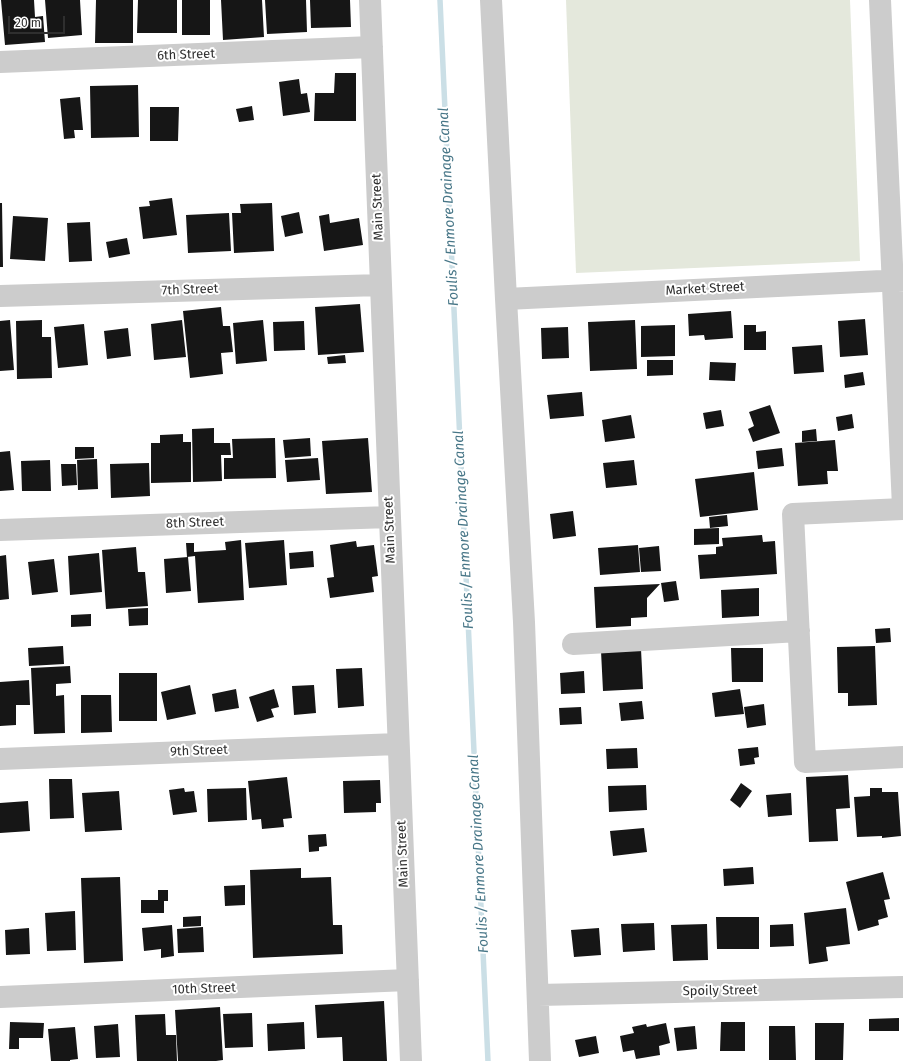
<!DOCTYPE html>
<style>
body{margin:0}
#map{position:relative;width:903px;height:1061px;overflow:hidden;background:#fff;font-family:"Fira Sans",sans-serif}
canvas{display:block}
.scale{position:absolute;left:8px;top:16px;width:57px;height:18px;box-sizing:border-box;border:2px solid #2f2f2f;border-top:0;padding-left:5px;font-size:12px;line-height:14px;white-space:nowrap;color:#2f2f2f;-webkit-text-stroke:3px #fff;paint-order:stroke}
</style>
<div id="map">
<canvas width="903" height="1061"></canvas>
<div class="scale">20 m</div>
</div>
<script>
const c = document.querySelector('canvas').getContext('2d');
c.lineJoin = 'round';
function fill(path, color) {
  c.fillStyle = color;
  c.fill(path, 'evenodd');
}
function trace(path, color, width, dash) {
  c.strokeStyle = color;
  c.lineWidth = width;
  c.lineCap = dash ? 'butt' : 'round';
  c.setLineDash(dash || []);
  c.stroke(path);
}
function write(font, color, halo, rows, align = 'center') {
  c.font = font + ' "Fira Sans",sans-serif';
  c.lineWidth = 4;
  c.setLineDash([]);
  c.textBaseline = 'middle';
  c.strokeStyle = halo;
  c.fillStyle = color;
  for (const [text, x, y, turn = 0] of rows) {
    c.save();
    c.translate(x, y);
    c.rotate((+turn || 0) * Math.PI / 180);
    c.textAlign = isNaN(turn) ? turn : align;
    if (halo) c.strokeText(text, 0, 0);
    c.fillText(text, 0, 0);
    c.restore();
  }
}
fill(new Path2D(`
 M566 0H850L860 261 576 273Z`), '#e4e8dc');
trace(new Path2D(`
 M440 0 488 1061`), '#cbdfe6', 5.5);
fill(new Path2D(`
 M1 0H34L35 17 43 16 45 42 5 45Z
 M45 0H80L82 35 48 38Z
 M96 0H133V43H95Z
 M138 0H177V33H137Z
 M182 0H210V35H182Z
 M221 0H262L264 37 223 40Z
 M265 0H306L307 32 267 34Z
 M310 0H350L351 27 311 28Z
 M335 73H356V121H314L315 93H334Z
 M299 79 301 94 307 93 310 112 283 116 279 82Z
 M138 85 139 137 91 138 90 86Z
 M80 97 83 130H74L75 138 64 139 60 99Z
 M252 106 254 120 239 122 236 109Z
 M150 107H179L178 141H150Z
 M172 198 177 235 143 239 139 207 150 206 149 201Z
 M0 203H2L3 267H0Z
 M272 203 274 251 234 253 232 213H241L240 204Z
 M299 212 303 233 285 237 281 216Z
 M229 213 231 251 188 253 186 215Z
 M329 214 330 223 359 218 363 245 324 251 319 216Z
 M13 216 48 218 45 261 10 259Z
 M90 222 92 261 69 262 67 223Z
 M127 238 130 254 109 258 106 242Z
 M360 304 364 352 318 355 315 307Z
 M221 307 223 326H230L233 352 221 353 223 374 190 378 183 311Z
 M731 311 733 338 705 340 704 335 689 336 688 314Z
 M865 319 868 355 840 357 838 321Z
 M10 320 14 370 0 371V321Z
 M42 320V337H51L52 378 17 379 16 321Z
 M182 320 186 357 154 360 151 324Z
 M263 320 267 361 236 364 233 323Z
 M635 320 637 369 590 371 588 322Z
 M304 321 305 350 274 351 273 322Z
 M84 324 88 365 58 368 54 327Z
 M675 325V356L641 357V326Z
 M744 325H756V332L766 331V350H744Z
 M568 327 569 358 542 359 541 328Z
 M128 328 131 356 107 359 104 331Z
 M822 345 824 372 794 374 792 347Z
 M345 355 346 363 328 364 327 357Z
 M647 360H673V375L647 376Z
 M710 362 736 363 735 381 709 380Z
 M863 372 865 385 845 388 844 375Z
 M582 392 584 416 550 419 547 395Z
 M770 405 780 433 753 442 748 429 754 426 749 412Z
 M721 410 724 426 706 429 703 413Z
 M852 414 854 428 838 431 836 417Z
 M631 415 635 438 605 442 602 420Z
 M214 428V443H230L231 455H221L222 481 193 482 192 429Z
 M816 429 817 441 802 442V431Z
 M183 434V442H191V482L151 483V443H160V435Z
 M275 438 276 478 224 479V458H233L232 439Z
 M310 438 311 456 285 458 283 440Z
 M368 438 372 492 326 494 322 441Z
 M835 440 838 471H827L828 484 798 486 795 443Z
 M75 447H94V458L75 459Z
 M782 448 784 466 758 469 756 451Z
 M10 451 14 490 0 491V452Z
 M318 458 320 480 287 482 285 460Z
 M97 459 98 489 78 490 77 460Z
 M50 460 51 491H22L21 461Z
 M634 460 637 485 606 488 603 463Z
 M149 463 150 496 111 498 110 464Z
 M61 464H76L77 485 62 486Z
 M754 472 758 510 700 517 695 479Z
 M573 511 576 536 553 539 550 514Z
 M727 515 728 526 710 528 709 517Z
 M719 528V544L694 545V529Z
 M762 535 763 542 775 541 777 574 700 579 698 555 716 554V547L723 546 722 538Z
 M241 540 244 600 198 603 195 556 187 557 186 543H194V552L226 550 225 542Z
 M284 540 287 585 249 588 245 543Z
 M356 541 357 547 374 545 378 576 372 577 374 592 330 598 327 578 334 577 330 545Z
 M638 545 640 572 600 575 598 548Z
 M659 546 661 571 641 572 639 548Z
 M136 547 138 572H145L148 606 106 609 102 550Z
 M313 551 314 567 290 569 289 553Z
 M99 553 102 592 70 595 68 556Z
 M6 555 9 599 0 600V556Z
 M188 557 191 591 166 593 164 559Z
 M54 559 58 592 32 595 28 562Z
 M676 581 679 600 664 602 661 583Z
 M660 584 647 598V617L631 618V626L596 628 594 587Z
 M759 588V616L722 618 721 590Z
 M148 608V625L129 626 128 609Z
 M91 614V626L71 627V615Z
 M890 628 891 642 876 643 875 629Z
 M63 646 64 664 29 666 28 648Z
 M875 646 877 705 848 706V693H838L837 647Z
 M731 648H763V682H732Z
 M641 649 643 689 603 691 601 651Z
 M70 666 71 683 56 684V696L64 695 65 733 34 734 31 668Z
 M362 668 364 706 338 708 336 669Z
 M584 671 585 693 561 694 560 673Z
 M119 673H157V721H119Z
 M29 680 30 705H16V725L0 726V682Z
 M190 685 196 714 167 720 161 692Z
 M314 685 316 713 294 715 292 686Z
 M236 689 239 708 215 712 212 694Z
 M274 689 279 707 271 709 274 717 257 722 249 697Z
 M740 689 744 714 715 717 712 693Z
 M81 695H111L112 732 81 733Z
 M642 701 644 719 621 721 619 703Z
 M764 704 766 725 747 728 744 707Z
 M581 707 582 724 560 725 559 708Z
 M758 747 759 757 754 758 755 764 740 766 738 749Z
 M637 748 638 768 607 769 606 749Z
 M848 775 850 808 836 809 838 841 809 842 806 777Z
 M287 777 292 818 283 819 284 827 262 829 261 819 252 820 248 781Z
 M49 779H72L74 818 50 819Z
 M380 780 381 803H376V812L344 813 343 781Z
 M741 783 752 791 740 808 730 800Z
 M646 785 647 810 609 812 608 786Z
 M184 788 185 792 194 791 197 812 173 815 169 790Z
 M246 788 247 820 208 822 207 789Z
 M870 788H882V792H898L901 836 882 838V836L857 837 854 797 870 796Z
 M119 791 122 830 85 832 82 793Z
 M791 793 792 815 768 817 766 795Z
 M28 801 30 831 0 833V803Z
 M644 828 647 852 613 856 610 831Z
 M326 834 327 846 319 847V851L309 852 308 835Z
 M753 867 754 884 724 886 723 869Z
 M301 868V878L331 877 333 925H342L343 954 253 958 250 870Z
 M883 872 890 899 884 900 888 917 878 920 879 925 858 931 846 882Z
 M120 877 123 961 84 963 81 878Z
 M245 885V905L225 906 224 886Z
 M158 890H168V901H164V913H141V900H158Z
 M846 908 850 944 826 947 828 961 809 964 804 913Z
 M75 911 76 950 47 951 45 913Z
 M201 916V926L183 927V917Z
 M716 917H759V949H717Z
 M654 923 655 950 623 952 621 924Z
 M707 924 708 960 673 961 671 925Z
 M793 924 794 946 770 947V925Z
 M172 925 174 956 161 958V949L144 951 142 928Z
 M203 927 204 952 178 953 177 929Z
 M29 928 30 954 6 955 5 930Z
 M599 928 601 955 574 957 571 930Z
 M384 1001 387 1061H343L342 1037 317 1038 315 1005Z
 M220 1007 223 1060 216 1061H178L175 1010Z
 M252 1013 253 1047 225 1048 223 1014Z
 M165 1014 166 1035H176L177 1061H137L135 1015Z
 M899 1018V1031H869V1019Z
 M10 1022 44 1023 43 1038H19V1049H9Z
 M304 1022 305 1049 268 1051 267 1024Z
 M721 1022H745V1051H720Z
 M666 1023 670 1043 659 1046 660 1055 636 1059 634 1050 623 1052 620 1036 634 1033 632 1027 646 1024 647 1027Z
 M815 1023H844L843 1060H815Z
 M118 1024 120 1057 96 1058 94 1026Z
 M695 1026 697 1049 677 1051 674 1028Z
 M769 1026H795L796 1060H769Z
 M75 1027 78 1059 70 1060V1061H51L48 1029Z
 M596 1036 599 1053 579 1057 575 1040Z`), '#161616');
trace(new Path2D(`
 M370 0 411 1061
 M491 0 506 299 524 622 540 1061
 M880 0 903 507
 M0 62 372 47
 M0 296 381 285
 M506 299 903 280
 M903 509 793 514 805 762 903 757
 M0 530 390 517
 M573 644 799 631
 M0 759 398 744
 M538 995 903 987
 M0 997 408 980`), '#ccc', 22);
write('13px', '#2f2f2f', '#fff', [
 ["6th Street",186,55,-2],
 ["Main Street",378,207,-92],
 ["Market Street",705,289,-3],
 ["7th Street",190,290,-2],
 ["8th Street",195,523,-2],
 ["Main Street",390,530,-92],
 ["9th Street",199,751,-2],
 ["Main Street",403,854,-92],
 ["10th Street",204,989,-2],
 ["Spoily Street",720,991,-1]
]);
write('italic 14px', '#477687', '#fff', [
 ["Foulis / Enmore Drainage Canal",449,207,-93],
 ["Foulis / Enmore Drainage Canal",464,530,-93],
 ["Foulis / Enmore Drainage Canal",479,854,-93]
]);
</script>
